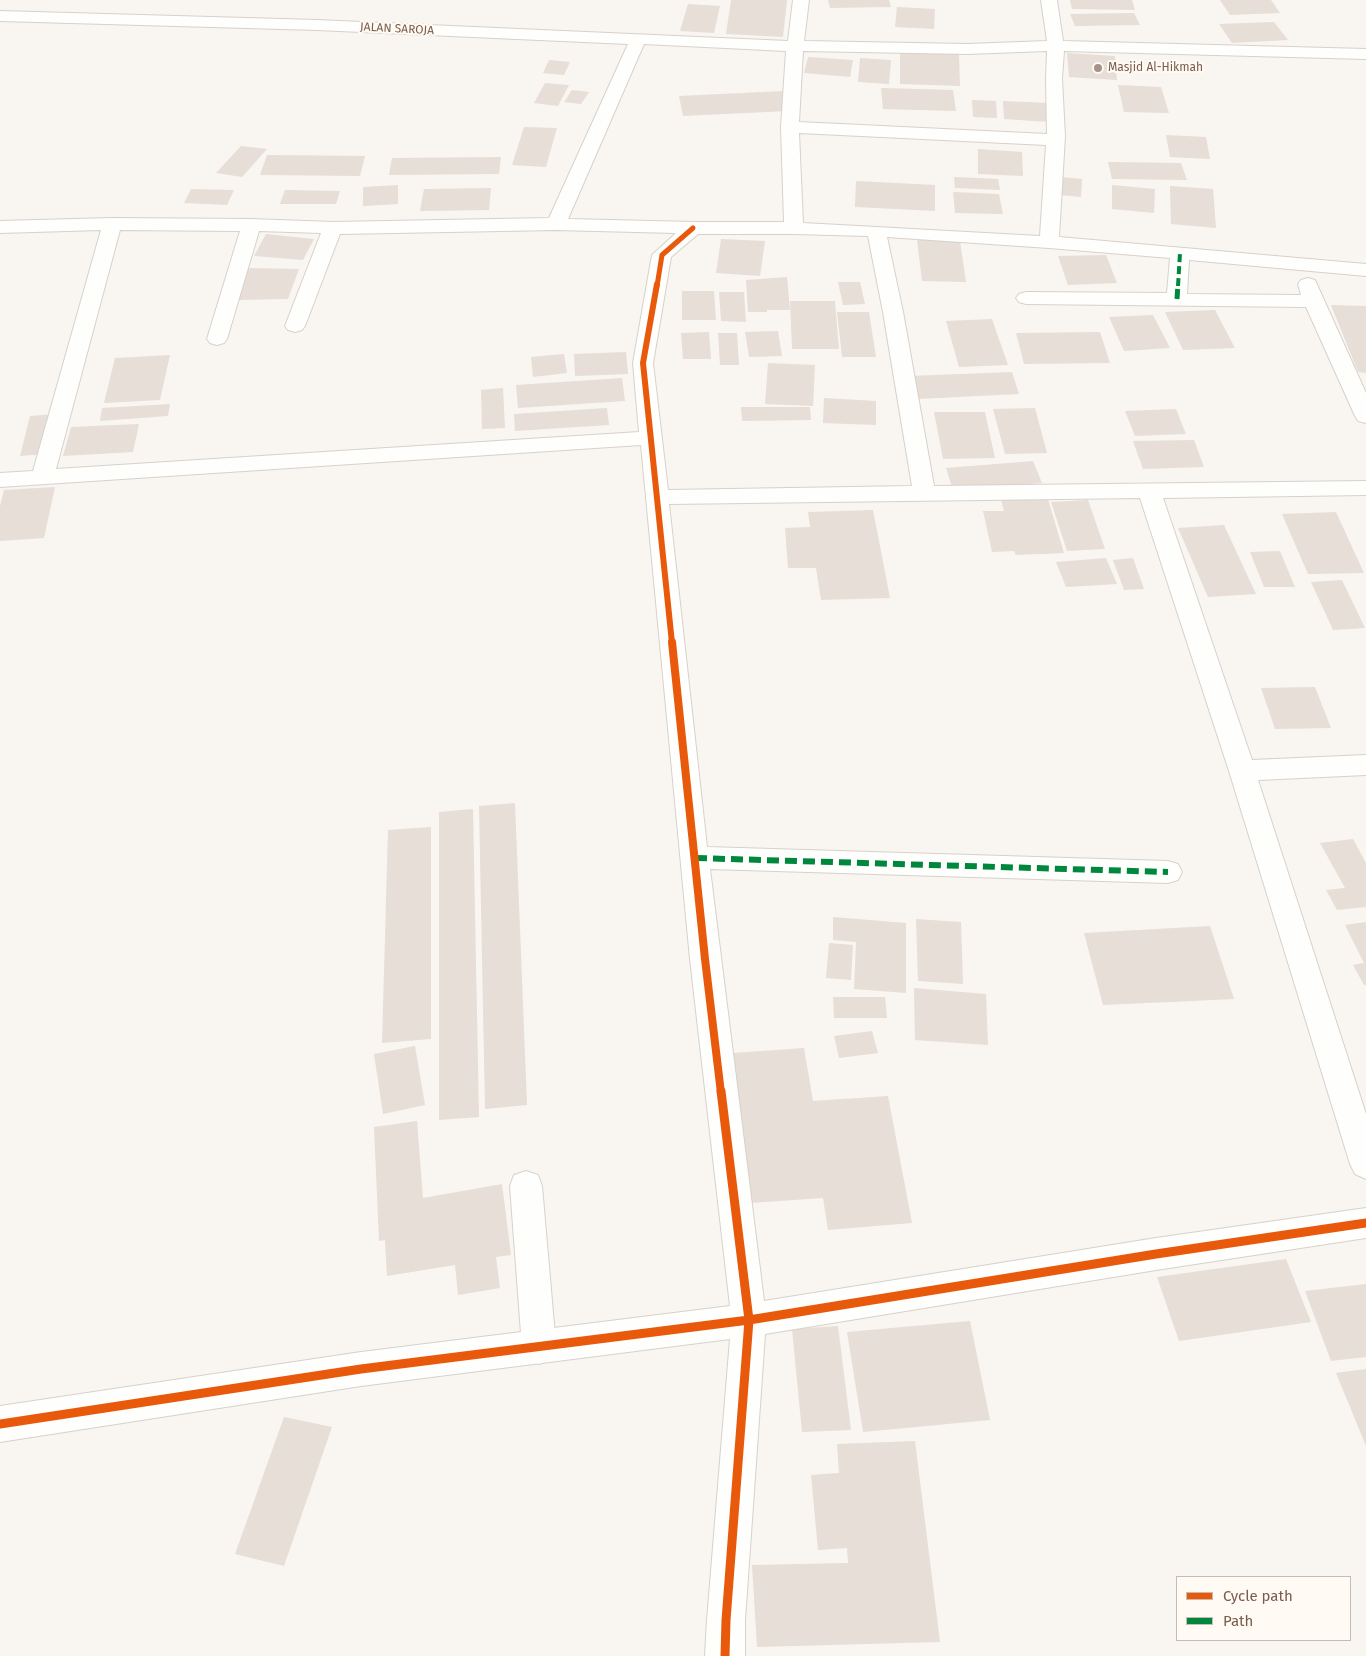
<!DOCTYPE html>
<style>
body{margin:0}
#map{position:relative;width:1366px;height:1656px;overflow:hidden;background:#f9f5f0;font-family:"Fira Sans",sans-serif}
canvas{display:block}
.legend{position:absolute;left:1176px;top:1576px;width:175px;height:65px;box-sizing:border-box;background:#fffaf3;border:1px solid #cabbb1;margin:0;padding:6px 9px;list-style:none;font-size:15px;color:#7a5c4d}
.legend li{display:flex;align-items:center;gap:10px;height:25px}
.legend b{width:25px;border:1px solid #cabbb1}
</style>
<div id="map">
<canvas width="1366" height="1656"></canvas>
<ul class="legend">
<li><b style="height:6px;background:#e8590c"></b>Cycle path</li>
<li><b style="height:6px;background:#00873e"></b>Path</li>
</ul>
</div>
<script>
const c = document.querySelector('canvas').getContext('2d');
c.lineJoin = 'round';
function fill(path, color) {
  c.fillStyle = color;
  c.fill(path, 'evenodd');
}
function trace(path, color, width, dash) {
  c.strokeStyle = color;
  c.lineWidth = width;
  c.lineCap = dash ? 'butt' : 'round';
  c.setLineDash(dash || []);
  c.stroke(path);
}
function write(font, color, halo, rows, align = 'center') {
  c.font = font + ' "Fira Sans",sans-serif';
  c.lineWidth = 4;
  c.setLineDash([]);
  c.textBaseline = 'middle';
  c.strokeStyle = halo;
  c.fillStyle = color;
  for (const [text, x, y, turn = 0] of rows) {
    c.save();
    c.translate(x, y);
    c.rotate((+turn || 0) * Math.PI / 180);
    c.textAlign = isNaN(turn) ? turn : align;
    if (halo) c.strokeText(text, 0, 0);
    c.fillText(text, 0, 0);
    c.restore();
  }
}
fill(new Path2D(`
 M731 0H787L783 37 726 34Z
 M828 0H889L891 7 830 8Z
 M1070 0H1132L1135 10 1072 9Z
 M1220 0H1271L1280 13 1230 15Z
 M688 4 720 6 714 33 680 31Z
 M897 7 935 9 934 29 895 27Z
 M1134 13 1140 25 1075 26 1070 14Z
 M1274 22 1288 40 1232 43 1219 24Z
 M900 51 959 54 960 86 900 84Z
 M1067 53 1115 56 1117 80 1069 77Z
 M808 57 853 60 850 77 804 73Z
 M860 58 891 60 889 84 858 82Z
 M549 60 570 62 564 75 543 73Z
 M545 83 569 85 558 106 534 103Z
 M1118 85 1161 87 1169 113 1124 112Z
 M881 88 953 90 956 111 883 109Z
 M572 90 589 92 581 104 564 102Z
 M783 91 788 111 683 116 679 96Z
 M972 100 996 101 997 118 973 117Z
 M1003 101 1048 103 1050 122 1004 119Z
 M524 127 557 128 546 167 512 165Z
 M1166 135 1206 137 1210 159 1170 157Z
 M241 146 267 149 242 177 216 173Z
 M978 149 1022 152 1023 176 978 174Z
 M267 155 365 156 360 176 260 175Z
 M501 157 499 174 389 175 392 158Z
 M1108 162 1181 163 1187 180 1112 179Z
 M954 177 998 179 1000 190 955 188Z
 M1061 177 1082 179 1081 197 1060 195Z
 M856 181 935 185V211L855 207Z
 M398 185V204L363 206V187Z
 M1112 185 1155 189 1154 213 1112 209Z
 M1170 186 1213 189 1216 228 1171 224Z
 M491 188 489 210 420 211 424 189Z
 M191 189 234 190 227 205 184 203Z
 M285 190 340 191 336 204H280Z
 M953 192 999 194 1003 214 955 213Z
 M266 234 314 239 303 260 254 256Z
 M721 239 765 241 760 276 716 273Z
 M917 239 960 241 966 282 922 281Z
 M1106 255 1117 283 1068 285 1058 256Z
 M247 268 299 269 288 299 239 300Z
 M787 277 790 310H767V299V312H748L746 280Z
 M838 282H860L865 304 843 305Z
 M682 291H714L716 320H682Z
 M719 292H744L746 322 721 321Z
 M790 301H835L839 349H792Z
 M1331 305 1366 306V373L1358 372Z
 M1215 310 1235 348 1183 350 1165 312Z
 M837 312H869L876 357H842Z
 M1153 315 1170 348 1124 351 1109 317Z
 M992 319 1008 365 959 367 946 321Z
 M778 331 782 356 749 357 745 332Z
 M709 332 711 359H683L681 333Z
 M1100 332 1110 363 1024 364 1016 333Z
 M718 333H737L739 365H720Z
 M626 352 628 374 575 376 574 354Z
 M564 354 567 373 533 377 531 357Z
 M170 355 160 400 104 403 115 358Z
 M768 363 815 365 813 406 765 404Z
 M1012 372 1019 394 916 399 910 376Z
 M622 378 625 401 518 408 516 385Z
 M503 388 505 428 482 429 481 390Z
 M824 398 876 401V425L823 423Z
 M170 404 168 416 100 421 102 408Z
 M741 407H810L811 420 742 421Z
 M607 408 609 425 515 431 514 414Z
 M1035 408 1047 453 1005 454 993 409Z
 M1176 409 1186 434 1135 436 1125 411Z
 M934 412H985L995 458 943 459Z
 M55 414 46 454 20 456 30 416Z
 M139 424 133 452 63 456 71 427Z
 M1194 440 1204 467 1143 469 1133 441Z
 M1033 461 1042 483 953 490 946 468Z
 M55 487 44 538 0 541V506L4 490Z
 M1048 499 1064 553 1016 555 1014 551 992 552 983 511H1004L1001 500Z
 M1088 500 1105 549 1067 551 1051 502Z
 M873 510 890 598 821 600 816 568H788L785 528 810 527 808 512Z
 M1336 512 1364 573 1308 574 1282 514Z
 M1224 525 1256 594 1208 597 1178 528Z
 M1280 551 1295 587H1264L1250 552Z
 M1106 558 1117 584 1066 587 1056 562Z
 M1133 558 1144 589 1124 590 1113 560Z
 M1342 580 1365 628 1333 630 1311 582Z
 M1315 687 1331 728 1275 729 1261 688Z
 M515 803 527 1105 485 1109 479 806Z
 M473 809 479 1117 439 1120V812Z
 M431 827V1039L382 1043 388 830Z
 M1353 839 1366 863V907L1337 910 1326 890 1345 888 1320 843Z
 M833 917 906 923V993L854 989 856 942 833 940Z
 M916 919 961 922 963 984 918 981Z
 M1366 922V985H1364L1353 965 1364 963 1345 925Z
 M1210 926 1234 999 1103 1005 1084 933Z
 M829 943 853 945 851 980 826 978Z
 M914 988 986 994 988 1045 915 1040Z
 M833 997H885L887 1018H834Z
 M872 1031 878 1053 839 1058 834 1036Z
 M415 1046 425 1105 383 1114 374 1054Z
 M804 1048 813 1101 888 1096 912 1223 828 1230 823 1198 750 1203 733 1053Z
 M417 1121 423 1198 502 1184 511 1255 496 1257 500 1288 458 1295 455 1265 387 1276 385 1240 379 1241 374 1127Z
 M1286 1259 1311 1322 1179 1341 1157 1277Z
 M1366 1284V1357L1331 1361 1305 1291Z
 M970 1321 990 1420 863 1432 847 1332Z
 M838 1326 851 1430 802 1432 792 1329Z
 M1366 1369V1446L1336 1373Z
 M284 1417 332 1427 284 1566 235 1554Z
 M915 1441 940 1642 757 1647 752 1565 848 1563 847 1548 818 1550 811 1475 839 1473 837 1444Z`), '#e6ded7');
const lane = new Path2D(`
 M526 1171 538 1175 542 1186 556 1347 551 1359 539 1364 527 1359 522 1347 510 1186 514 1175Z`);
const street = new Path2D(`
 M793 0H809L804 41 967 44 1047 41 1041 0H1057L1063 41 1366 49V59L1064 51 1062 79 1065 136 1059 237 1366 264V276L1189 260 1187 294 1301 295 1298 284 1301 280 1308 278 1315 280 1366 393V423L1358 421 1355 416 1306 307 1026 304 1019 302 1016 298 1019 294 1026 292 1167 293 1170 258 1049 248 887 237 903 312 934 486 1366 481V495L1163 498 1252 760 1366 755V775L1258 780 1366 1114V1179L1355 1174 1350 1164 1229 771 1140 498 669 504 707 847 1168 861 1178 864 1182 872 1178 880 1168 883 710 869 764 1301 1156 1238 1366 1208V1238L1156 1270 765 1334 745 1620V1656H705L707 1620 730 1339 361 1386 0 1442V1406L361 1352 730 1306 690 959 641 445 0 487V473L33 471 101 230 0 233V221L112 218 251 219 333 222 549 218 628 44 317 30 0 21V11L317 20 788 41ZM644 44 786 51 781 127 784 222H693L568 219ZM803 51 967 54 1047 51 1046 79 1047 134 799 122ZM799 133 1046 145 1040 236 803 223ZM120 230 240 231 207 339 210 343 217 345 224 343 227 339 259 231 321 233 285 326 288 330 295 332 302 330 305 326 340 234 556 230 676 233 652 255 633 363 639 432 56 469ZM698 234H794L868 236 883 312 912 486 668 490 653 363 671 257Z`);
trace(lane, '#d7d1cb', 2);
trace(street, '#d7d1cb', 2);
fill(lane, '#fefefd');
fill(street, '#fefefd');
trace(new Path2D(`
 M1178 286 1180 253`), '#00873e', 4, [8, 4]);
trace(new Path2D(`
 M1177 299 1178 284`), '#00873e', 5, [10, 5]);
trace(new Path2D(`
 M695 858 1168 872`), '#00873e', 6, [12, 6]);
trace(new Path2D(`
 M657 286 662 255 693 228`), '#e8590c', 5);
trace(new Path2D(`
 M657 284 643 363 672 643`), '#e8590c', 6);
trace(new Path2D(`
 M672 642 705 959 721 1093`), '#e8590c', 8);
trace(new Path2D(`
 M721 1091 749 1320 726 1620 725 1656
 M0 1424 361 1369 749 1320 1156 1254 1366 1223`), '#e8590c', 9);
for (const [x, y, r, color] of [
 [1098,68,5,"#a69286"]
]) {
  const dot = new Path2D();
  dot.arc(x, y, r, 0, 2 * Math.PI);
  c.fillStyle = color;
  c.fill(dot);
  trace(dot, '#fffaf3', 2);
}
write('12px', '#7a5c4d', '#fffaf3', [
 ["JALAN SAROJA",397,29,3]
]);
write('12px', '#7a5c4d', '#fffaf3', [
 ["Masjid Al-Hikmah",1108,68]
], 'left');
</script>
